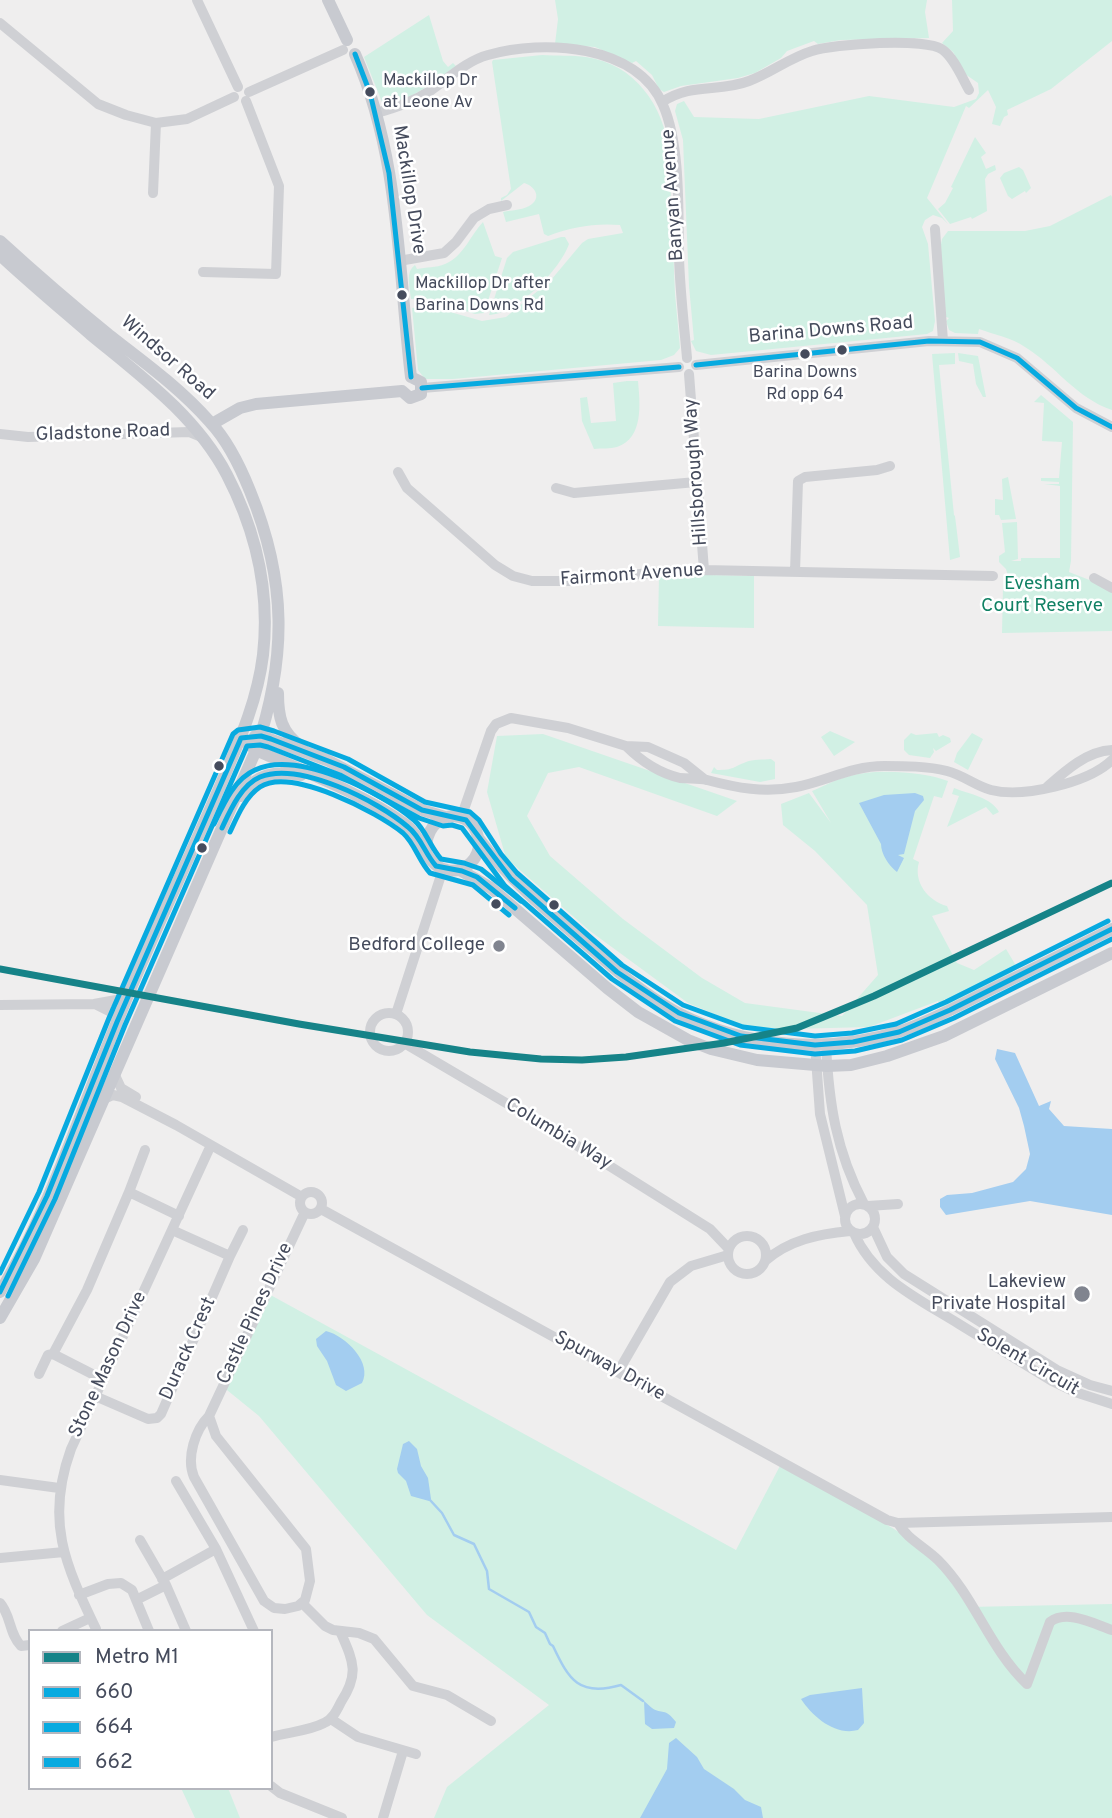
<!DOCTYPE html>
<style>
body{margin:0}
#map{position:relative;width:1112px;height:1818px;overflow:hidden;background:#efeeee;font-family:Overpass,sans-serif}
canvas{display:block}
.legend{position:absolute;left:28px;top:1629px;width:245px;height:161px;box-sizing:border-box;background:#fff;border:2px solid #b5b7be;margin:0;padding:9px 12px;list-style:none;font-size:21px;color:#454b5c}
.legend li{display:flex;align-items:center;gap:14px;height:35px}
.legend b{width:35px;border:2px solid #b5b7be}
</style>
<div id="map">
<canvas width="1112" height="1818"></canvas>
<ul class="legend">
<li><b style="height:9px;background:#168388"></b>Metro M1</li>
<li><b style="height:9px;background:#07aae0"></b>660</li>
<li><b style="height:9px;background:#07aae0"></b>664</li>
<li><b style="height:9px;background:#07aae0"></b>662</li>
</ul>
</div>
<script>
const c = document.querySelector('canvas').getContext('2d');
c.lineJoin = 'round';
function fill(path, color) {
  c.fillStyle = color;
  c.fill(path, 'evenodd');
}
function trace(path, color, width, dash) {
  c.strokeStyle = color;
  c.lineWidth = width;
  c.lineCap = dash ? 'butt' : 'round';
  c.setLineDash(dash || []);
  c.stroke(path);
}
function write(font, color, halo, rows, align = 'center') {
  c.font = font + ' Overpass,sans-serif';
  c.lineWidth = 5;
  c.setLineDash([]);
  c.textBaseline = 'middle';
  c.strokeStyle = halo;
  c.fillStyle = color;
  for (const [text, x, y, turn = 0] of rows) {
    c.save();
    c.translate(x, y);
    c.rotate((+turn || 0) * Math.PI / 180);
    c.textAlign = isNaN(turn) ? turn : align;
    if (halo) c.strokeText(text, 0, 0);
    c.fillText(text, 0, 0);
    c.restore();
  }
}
fill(new Path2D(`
 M555 0H927L925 12 929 38 841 40 818 44 814 41 787 51 781 58 755 73 738 78 681 86 664 92 659 89 652 75 636 61 632 63 595 47 555 44 558 19Z
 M952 0H1112V41L1051 89 1007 110 1008 115 1004 117 1000 126 992 124 996 107 988 90 969 108 966 106 927 198 948 224 942 218 933 215 925 220 922 227 928 244 935 321 933 331 927 334 711 355 696 351 691 341 694 340 689 286 683 140 675 111 677 104 684 101 694 117 759 119 869 96 954 107 976 99 979 93 978 83 965 74 953 52 942 43 953 31Z
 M429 15 443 61 448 67 453 63 456 66C439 78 403 108 382 102L364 57Z
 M542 55C557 56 572 55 586 57 635 64 664 106 669 152L675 294 680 348 674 355 661 360 453 379H425L418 370 412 308 429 306 482 321 506 317 551 280 582 243 588 239 623 233 620 225C594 223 572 227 548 236L544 234 539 214 506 222 503 212C512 210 525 210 532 204 542 196 533 185 524 183L501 201V198L507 195 511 189 492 62 493 60Z
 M975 137 986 153 981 157 986 169 995 165 996 170 988 174 985 179 987 211 972 219 971 217 950 224 938 209 945 203 953 188 951 187Z
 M1019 167 1023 170 1031 188 1026 193 1025 191 1012 199 1008 196 1000 178 1004 173Z
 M1111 195 1112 197V410C1076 398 1056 366 1025 347 1010 337 995 335 979 329L978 334 955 333 949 330 946 321 949 318 946 317 940 249 942 239 948 231H1025L1050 226Z
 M483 222 495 256 502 258 484 313 475 314 425 298 411 299C410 287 405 272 415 265L417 269C426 267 436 268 445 264 463 257 470 236 483 222Z
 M561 237H565L569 244C560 270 517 314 489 315L507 258 513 252Z
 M955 353V364L939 365 954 515 955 516 960 557 950 560 932 354Z
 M958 353 978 356 986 397H983L976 384 973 364 959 361Z
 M627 381H638C640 403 644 438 617 447 610 449 602 448 594 449L582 421 580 398 587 397 591 423 616 421 613 383Z
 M1041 395 1073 422 1071 561 1069 572 1092 581 1112 592V631L1002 633 1003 586 1008 576 1006 569 999 562V556L1005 552 1002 523 1017 522 1018 559 1011 561H1021V558H1060V486L1044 484H1059V482L1041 481V478H1059L1062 442 1042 441 1044 403 1034 402Z
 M1008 477 1016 519 1001 520 999 515H995V499L1003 500 1002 479Z
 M667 574 754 576V628L658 626 659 575Z
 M830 731 855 742 834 756 821 737Z
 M911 733 916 735 937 733 939 737 943 735 950 738 951 742 936 751 933 748 934 752 930 758 909 755 904 750V740Z
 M972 733 983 739 968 770 954 762 957 753Z
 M543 734 737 801 717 816 579 767 548 773 527 816 550 856 623 919 702 978 745 1003 842 1016 878 975 867 905 815 851 783 825 781 804 809 793 831 823 812 791C822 787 832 781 843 778 871 768 921 771 948 781L942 798 934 796 913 859 919 862C913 882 928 901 947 906L949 911 932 916 957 963 974 970 1006 949 1015 964 1012 973 943 1008 938 1001 869 1027 752 1030 688 1003 590 931 506 858 487 792 497 736Z
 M771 759 775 762V779L760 782 711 773 714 767 717 770C734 770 733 767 746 762 753 759 763 760 771 759Z
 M954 788C969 794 991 797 999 812L993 815 986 807 947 827 959 796 952 794Z
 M265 1292 736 1550 782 1462 904 1535 937 1561 968 1607 1112 1604V1818H434L447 1787 549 1705 427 1615 259 1416 222 1386Z
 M181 1788H228L240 1818H195Z`), '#d1f0e4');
fill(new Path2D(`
 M915 793 923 796 924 800 915 811 904 854 898 855 904 858 897 872C889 866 881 854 881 844L859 803 884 795Z
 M997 1049 1015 1053 1039 1106 1051 1101 1049 1109 1064 1126 1112 1129V1215L1030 1201 946 1215 940 1207V1199L947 1195 972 1193 1013 1182 1026 1169 1030 1154 1024 1126 1019 1108 995 1059Z
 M326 1331C346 1336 373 1363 362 1383L346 1391 336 1385 327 1361 317 1346 316 1339Z
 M409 1441 417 1449 421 1466 428 1478 431 1499 429 1501 411 1496 406 1481 398 1473 397 1469 403 1444Z
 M862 1688 864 1723 858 1730C835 1736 813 1717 801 1699L810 1695Z
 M644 1701C647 1703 649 1706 652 1708 662 1715 665 1707 676 1722L674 1728 652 1729 645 1724Z
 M676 1738 697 1757 704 1769 734 1789 745 1800 761 1807 763 1818H640L667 1769 669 1743Z`), '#a3cdf0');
trace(new Path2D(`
 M430 1500 442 1513 454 1535 474 1544 487 1571 489 1589 529 1612 536 1627 545 1633 550 1644 553 1646C569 1680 579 1697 621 1685L643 1701`), '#a3cdf0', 2.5);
trace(new Path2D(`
 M197 0 238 87
 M0 23 98 104 126 115 156 123 187 119 234 97
 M249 92 343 50
 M662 102C693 82 718 93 749 81 771 73 789 58 812 51 833 44 928 37 943 50 955 59 962 78 969 90
 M376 113C395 108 413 102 430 91 449 78 466 61 488 55 543 39 637 44 663 105 681 146 678 212 679 257 680 291 684 324 687 358
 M153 193 156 123
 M935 229 943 341
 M399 261 444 253 456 242 474 218 489 209 507 205
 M203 272 276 274 279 186 246 101
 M696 365 929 341 980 342 1017 358 1076 408 1112 427
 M689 374 704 570
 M422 388 679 367
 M0 434 28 437 189 432 201 437
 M398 472 407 488 495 565 513 576 532 581H579L666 571 704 570 993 576
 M556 488 574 493 696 482
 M795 572 798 481 805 477 877 470 890 466
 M1094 578 1112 588
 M626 746C641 761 659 773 680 778 689 779 698 778 707 780 737 788 764 793 796 787 826 781 852 766 884 766 904 766 928 766 947 771 963 775 976 786 991 790 1023 798 1088 783 1112 760
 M1047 787C1065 771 1087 751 1112 750
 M461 818 491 731 496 724 511 718 568 728 626 746 648 747 684 763 704 779
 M95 1004 111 1012 117 1022
 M0 1005 94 1004 127 998
 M370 1032a19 19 0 1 1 38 0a19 19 0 1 1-38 0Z
 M396 1014 443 869
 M404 1043 557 1133 710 1229 729 1249
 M815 1045 820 1114 845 1216
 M826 1045C829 1104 836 1151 864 1204
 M114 1073 121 1088 136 1097
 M102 1100 113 1095 122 1097 176 1125 302 1197
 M300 1203a11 11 0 1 1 22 0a11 11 0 1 1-22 0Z
 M129 1192 145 1150
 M845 1219a15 15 0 1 1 30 0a15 15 0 1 1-30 0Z
 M868 1206 898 1204
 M321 1209 887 1520 898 1523 1112 1517
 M873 1227 887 1257 904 1274 1057 1370 1090 1385 1112 1391
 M854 1233C874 1279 919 1299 959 1324 990 1343 1021 1362 1052 1381L1075 1392 1112 1404
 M728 1255a19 19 0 1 1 38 0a19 19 0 1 1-38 0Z
 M230 1256 243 1230
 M765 1261C789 1240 818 1234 850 1231
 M53 1354 87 1290 129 1192 179 1216
 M618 1372 670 1282 691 1266 728 1255
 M39 1374 48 1355 53 1354 102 1379
 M95 1396 148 1419 157 1418 161 1414 230 1256 172 1230
 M209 1416 216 1436 306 1549 310 1581 305 1600 298 1606 285 1609 274 1608 264 1601 194 1477C186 1458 195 1430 209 1416L305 1212
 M0 1480 59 1488
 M176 1481 216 1549 254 1631
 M898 1523C907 1539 925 1547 938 1560 975 1597 989 1648 1027 1684L1050 1622C1067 1609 1094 1624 1112 1630
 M140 1540 166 1585 186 1631
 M0 1558 64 1552
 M162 1579 216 1549
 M79 1595 108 1584 121 1583 132 1590 149 1631
 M136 1600 166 1585
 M0 1603C11 1615 9 1634 21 1646L30 1645
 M302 1603 325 1626 333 1630 359 1633 374 1639 413 1686 447 1695 491 1721
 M96 1629C65 1564 45 1521 71 1449L211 1145
 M62 1631 90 1618
 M331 1719 358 1737 416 1754
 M271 1737C288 1732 309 1731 324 1723 333 1719 337 1710 341 1702 360 1673 353 1661 340 1631
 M271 1786 280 1793 342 1818
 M383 1818 403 1751`), '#cfd0d4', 10);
trace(new Path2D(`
 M328 0 347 40
 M355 54C400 156 398 269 411 377
 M0 241C35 273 72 305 109 335 144 362 180 388 210 422 228 441 240 466 250 491 287 581 287 658 256 750L34 1259 0 1318
 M0 255C29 282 60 308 90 334 141 376 196 416 227 475 256 531 270 593 263 655 257 704 237 746 218 791 185 868 148 944 117 1022 80 1112 51 1208 0 1292
 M402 391 410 398 421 394V382L411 377
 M212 424 240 408 256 404 402 391
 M278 693C278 716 281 733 302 747
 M255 736H261L327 760 422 810 445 817
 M241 738 256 750C304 772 362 793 405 824 422 836 425 866 447 870 466 874 483 856 478 837 471 805 425 810 426 851
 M241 796C257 773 275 771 301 775
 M479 839C511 882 552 915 593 950 619 973 647 997 678 1013 747 1048 828 1054 901 1031 931 1021 960 1005 988 991 1029 971 1071 950 1112 929
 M460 870 491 888 607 988 638 1012 688 1040 711 1049 757 1060 827 1066 851 1065 887 1056 944 1036 1112 953`), '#c8cad0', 12);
trace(new Path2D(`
 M355 54 370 93 389 173 411 377
 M696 365 929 341 980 342 1017 358 1076 408 1112 427
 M422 388 679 367
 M222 828C230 811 241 785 260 777 299 761 378 801 408 827 421 837 425 854 436 866L462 871 477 877 515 908
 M0 1292 47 1196 117 1022 241 738 261 736 271 739 344 767 422 810 466 820 511 879 617 972 679 1013 741 1036 815 1045 853 1042 899 1032 950 1010 1112 929`), '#07aae0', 5);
trace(new Path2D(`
 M230 832C237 817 245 797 260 787 291 767 377 812 403 833 415 844 419 861 430 873L473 885 509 915
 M8 1296 55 1199 125 1025 247 746 260 745 268 747 340 775 419 818 443 826 452 825 462 828 505 886 612 979 675 1021 740 1045 815 1054 855 1051 902 1040 954 1018 1112 939`), '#07aae0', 5);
trace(new Path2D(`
 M214 824C223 805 234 779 255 770 298 750 381 792 414 820 426 830 430 847 441 859L464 863 481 869 521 901
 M0 1273 39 1192 109 1018 233 734 238 730 260 727 274 731 348 759 425 802 470 812 479 820 501 854 517 873 622 965 683 1005 743 1027 815 1036 852 1033 896 1024 946 1002 1108 921`), '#07aae0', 5);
trace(new Path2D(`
 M0 969 299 1024 470 1052 541 1059 582 1060 626 1057 724 1043 797 1028 874 996 1112 883`), '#168388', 7);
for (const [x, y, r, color] of [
 [370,92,6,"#454b5c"],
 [402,295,6,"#454b5c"],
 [842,350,6,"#454b5c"],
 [805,354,6,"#454b5c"],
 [219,766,6,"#454b5c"],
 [202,848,6,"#454b5c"],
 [496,904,6,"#454b5c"],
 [554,905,6,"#454b5c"],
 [499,946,7,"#80848f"],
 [1082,1294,9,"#80848f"]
]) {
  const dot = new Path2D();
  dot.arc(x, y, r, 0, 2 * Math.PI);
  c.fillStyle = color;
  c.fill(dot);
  trace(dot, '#fff', 2.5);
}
write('17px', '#454b5c', '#fff', [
 ["Mackillop Dr",383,82],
 ["at Leone Av",383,104],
 ["Mackillop Dr after",415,285],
 ["Barina Downs Rd",415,307],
 ["Barina Downs",805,374,"center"],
 ["Rd opp 64",805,396,"center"]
], 'left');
write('19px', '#454b5c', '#fff', [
 ["Mackillop Drive",408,190,81],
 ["Banyan Avenue",674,195,-94],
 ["Barina Downs Road",831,331,-5],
 ["Windsor Road",167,359,41],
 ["Gladstone Road",103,434,-2],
 ["Hillsborough Way",697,472,-94],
 ["Fairmont Avenue",632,576,-4],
 ["Columbia Way",558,1135,31],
 ["Castle Pines Drive",256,1314,-65],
 ["Durack Crest",189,1349,-66],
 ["Solent Circuit",1027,1363,30],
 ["Stone Mason Drive",109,1365,-65],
 ["Spurway Drive",609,1367,29]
]);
write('19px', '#118164', '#fff', [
 ["Evesham",1042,585],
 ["Court Reserve",1042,607]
]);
write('19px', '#454b5c', '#fff', [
 ["Bedford College",485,946],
 ["Lakeview",1066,1283],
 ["Private Hospital",1066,1305]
], 'right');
</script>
